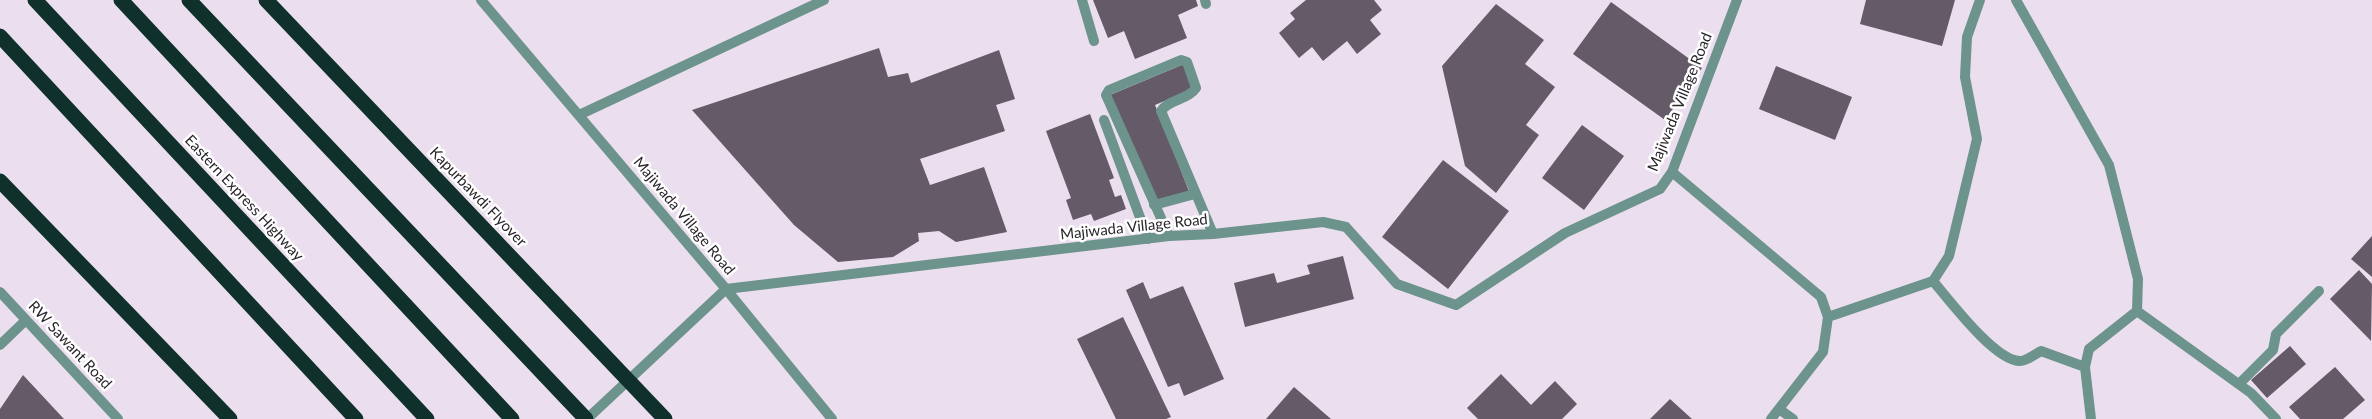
<!DOCTYPE html>
<style>
body{margin:0}
canvas{display:block;background:#ebdeee}
</style>
<canvas width="2372" height="419"></canvas>
<script>
const c = document.querySelector('canvas').getContext('2d');
c.lineJoin = 'round';
function fill(path, color) {
  c.fillStyle = color;
  c.fill(path, 'evenodd');
}
function trace(path, color, width, dash) {
  c.strokeStyle = color;
  c.lineWidth = width;
  c.lineCap = dash ? 'butt' : 'round';
  c.setLineDash(dash || []);
  c.stroke(path);
}
function write(font, color, halo, rows, align = 'center') {
  c.font = font + ' Lato,sans-serif';
  c.lineWidth = 5;
  c.setLineDash([]);
  c.textBaseline = 'middle';
  c.strokeStyle = halo;
  c.fillStyle = color;
  for (const [text, x, y, turn = 0] of rows) {
    c.save();
    c.translate(x, y);
    c.rotate((+turn || 0) * Math.PI / 180);
    c.textAlign = isNaN(turn) ? turn : align;
    if (halo) c.strokeText(text, 0, 0);
    c.fillText(text, 0, 0);
    c.restore();
  }
}
fill(new Path2D(`
 M1093 0H1196L1198 6 1178 15 1187 38 1135 59 1124 31 1108 38Z
 M1306 0H1374L1382 10 1370 20 1381 34 1357 54 1347 41 1323 61 1312 47 1299 58 1279 33 1295 19 1290 13Z
 M1866 0H1955L1942 46 1860 24Z
 M1611 2 1702 68 1665 120 1573 54Z
 M1496 4 1544 40 1525 64 1555 87 1526 125 1539 135 1496 193 1465 166 1442 66Z
 M879 48 888 77 908 73 911 83 999 50 1015 99 996 105 1005 131 920 159 930 185 984 167 1007 232 956 242 939 231 918 233 919 241 893 257 838 262 794 225 692 110Z
 M1184 64 1193 89 1155 105 1189 191 1156 201 1110 95Z
 M1776 66 1852 97 1835 140 1759 109Z
 M1090 114 1114 178 1109 180 1115 197 1121 195 1126 209 1094 221 1091 214 1073 220 1066 200 1071 198 1046 131Z
 M1582 125 1624 156 1584 210 1542 178Z
 M1443 160 1509 211 1448 289 1382 237Z
 M2372 236V277L2351 259Z
 M1343 256 1354 299 1245 327 1234 283 1274 273 1277 283 1310 274 1307 265Z
 M2359 270 2372 284 2371 341 2330 299Z
 M1143 282 1150 299 1183 286 1224 379 1184 396 1179 383 1168 387 1126 290Z
 M1123 317 1171 417 1166 419H1116L1077 339Z
 M2290 346 2306 364 2267 398 2251 380Z
 M2335 367 2365 400 2343 419H2300L2289 407Z
 M1501 374 1531 405 1555 381 1577 404 1562 419H1478L1467 408Z
 M23 375 64 419H0V409Z
 M1294 387 1331 419H1266Z
 M1670 399 1692 419H1650Z`), '#655a68');
trace(new Path2D(`
 M579 115 824 0`), '#6c938c', 10);
trace(new Path2D(`
 M481 0 726 289 832 419
 M1082 0 1094 41
 M1205 0 1206 4
 M2016 0 2109 165 2138 279 2137 311
 M1104 120 1148 239
 M1672 172 1821 297 1828 317 1823 352 1771 419
 M1154 205 1195 194
 M1169 236 1106 95 1109 90 1181 60 1187 62 1196 88C1188 100 1169 99 1161 111L1213 234
 M1933 281C1950 301 1995 361 2020 361 2027 361 2035 354 2041 351L2085 367
 M726 289 1169 236 1213 234 1323 222 1346 227 1397 284 1456 305 1565 233 1660 189 1672 172 1737 0
 M0 292 118 419
 M1828 317 1933 281 1949 256 1977 139 1965 77 1967 37 1980 0
 M0 345 26 320
 M2239 384 2273 350 2276 334 2319 291
 M1779 409 1793 419
 M587 419 726 289
 M2091 419 2085 367 2089 349 2137 311 2251 393 2276 419`), '#6c938c', 10);
trace(new Path2D(`
 M35 0 427 419
 M121 0 512 419
 M189 0 586 419
 M0 36 356 419
 M0 181 230 419`), '#0f302b', 15);
trace(new Path2D(`
 M266 0 665 419`), '#0f302b', 15);
write('15px', '#29252b', '#fff', [
 ["Majiwada Village Road",1680,102,-68],
 ["Kapurbawdi Flyover",478,197,46],
 ["Eastern Express Highway",244,198,47],
 ["Majiwada Village Road",684,216,50],
 ["Majiwada Village Road",1134,227,-6],
 ["RW Sawant Road",70,345,47]
]);
</script>
